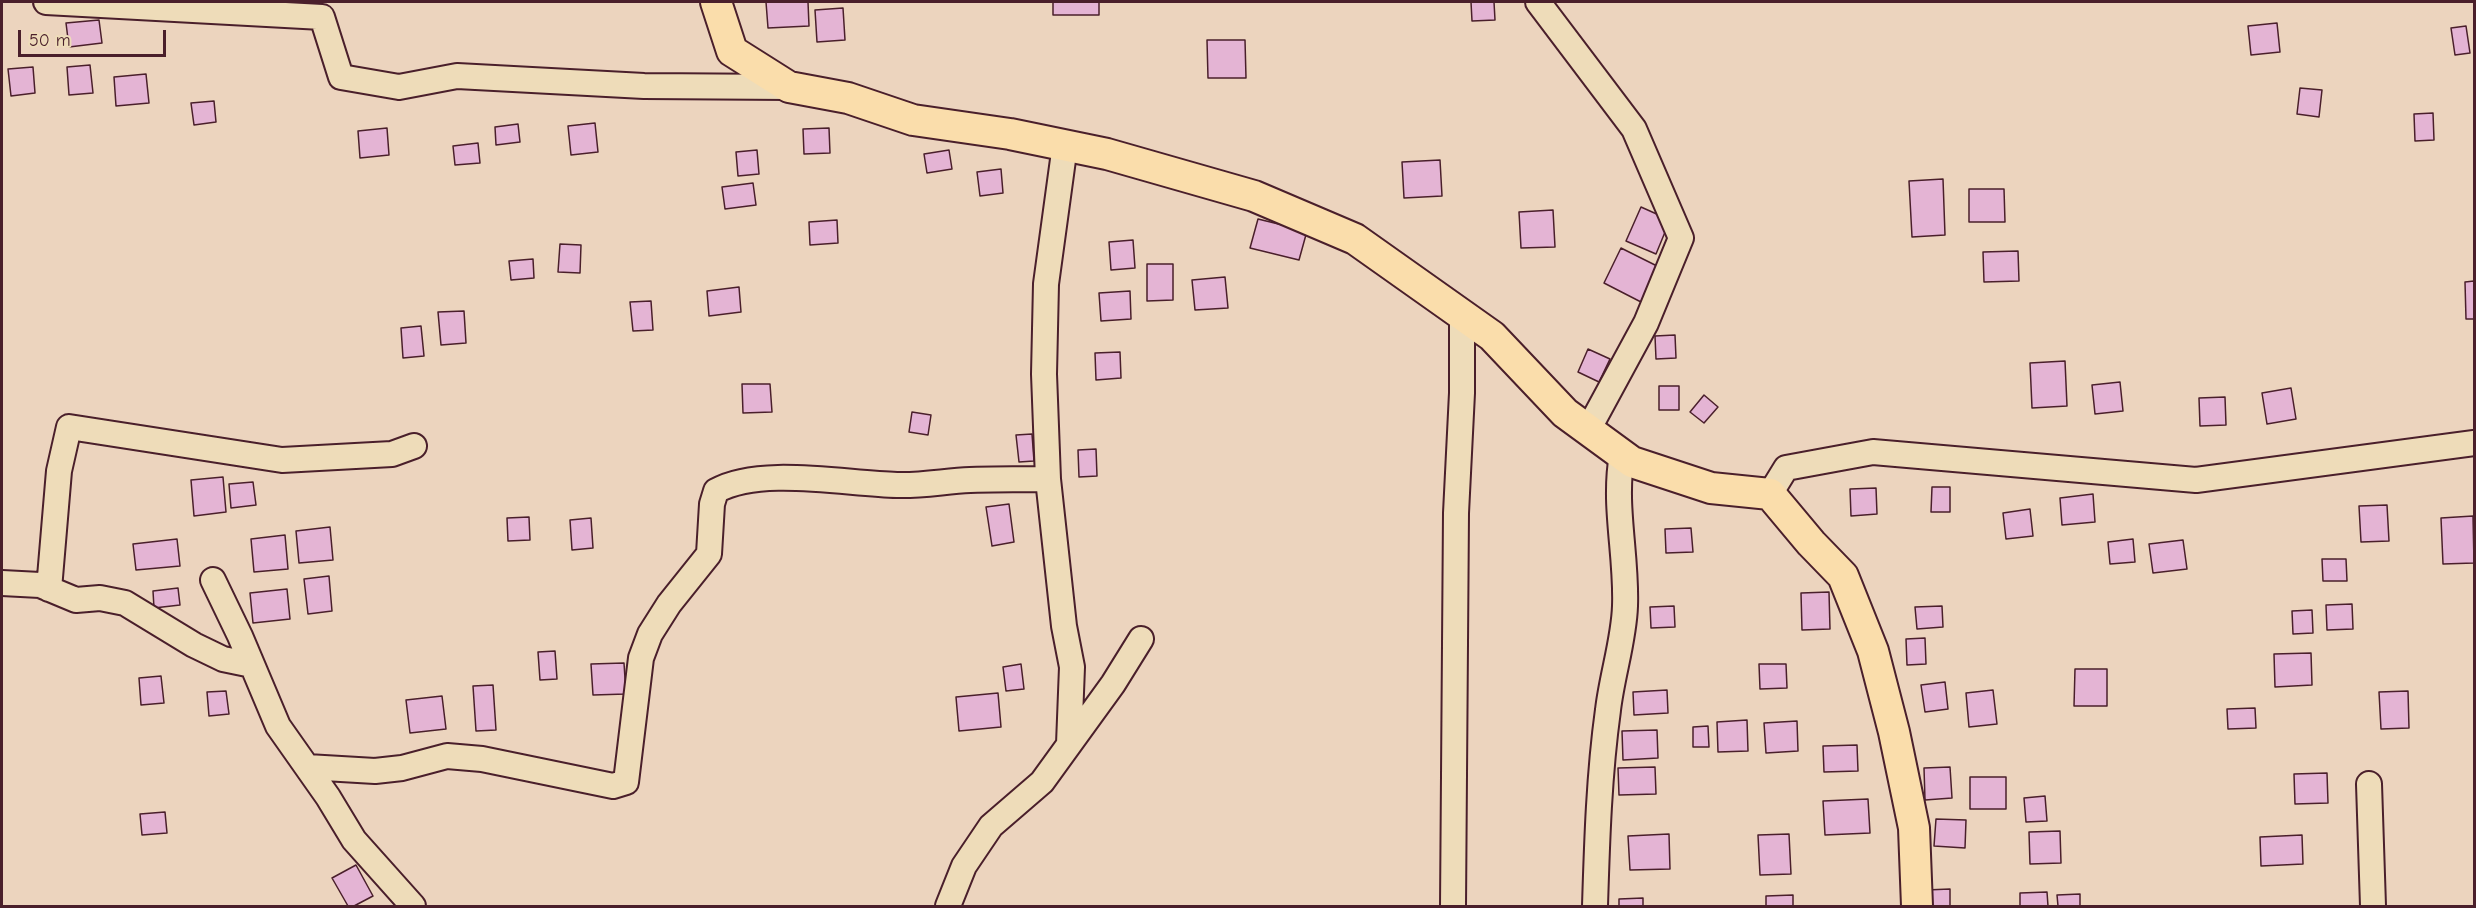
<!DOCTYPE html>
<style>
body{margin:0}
#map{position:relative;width:2476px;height:908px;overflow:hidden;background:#ecd4be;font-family:"Comic Neue",sans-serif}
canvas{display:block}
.frame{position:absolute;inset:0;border:3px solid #4a1f2b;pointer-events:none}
.scale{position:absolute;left:18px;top:30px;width:148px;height:27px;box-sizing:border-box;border:3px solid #4a1f2b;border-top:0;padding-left:8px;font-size:18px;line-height:21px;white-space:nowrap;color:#4a1f2b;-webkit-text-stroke:4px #eedcb9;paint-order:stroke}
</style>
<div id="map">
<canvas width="2476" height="908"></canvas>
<div class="frame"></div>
<div class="scale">50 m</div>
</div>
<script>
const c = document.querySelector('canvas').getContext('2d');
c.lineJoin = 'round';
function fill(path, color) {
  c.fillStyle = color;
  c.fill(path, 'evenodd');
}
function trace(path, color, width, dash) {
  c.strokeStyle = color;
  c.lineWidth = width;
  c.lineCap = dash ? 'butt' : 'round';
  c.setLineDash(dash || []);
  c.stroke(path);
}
const building = new Path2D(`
 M766 2H808L809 26 768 28Z
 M1053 2H1099V15H1053Z
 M1471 2H1494L1495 20 1472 21Z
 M843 8 845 40 817 42 815 10Z
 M99 20 102 43 69 47 66 23Z
 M2277 23 2280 52 2251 55 2248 26Z
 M2466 26 2470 53 2455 55 2451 28Z
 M1207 40H1245L1246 78H1208Z
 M90 65 93 93 69 95 67 67Z
 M33 67 35 93 11 96 8 69Z
 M146 74 149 103 116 106 114 77Z
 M2300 88 2322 90 2319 117 2297 114Z
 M214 101 216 122 194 125 191 103Z
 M2433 113 2434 140 2415 141 2414 114Z
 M595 123 598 152 571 155 568 126Z
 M518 124 520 142 496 145 495 127Z
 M387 128 389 155 360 158 358 131Z
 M829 128 830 153 804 154 803 129Z
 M478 143 480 163 455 165 453 146Z
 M757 150 759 174 738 176 736 152Z
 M949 150 952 169 927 173 924 154Z
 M1440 160 1442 196 1404 198 1402 162Z
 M1001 169 1003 193 980 196 977 172Z
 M1943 179 1945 235 1912 237 1909 181Z
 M753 183 756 205 725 209 722 187Z
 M1969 189H2004L2005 222H1969Z
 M1641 207 1670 220 1656 254 1626 241Z
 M1553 210 1555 247 1521 248 1519 212Z
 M1258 219 1307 231 1299 260 1250 248Z
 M837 220 838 243 810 245 809 222Z
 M1133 240 1135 268 1111 270 1109 242Z
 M560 244 581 245 580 273 558 272Z
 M1621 248 1659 267 1641 302 1604 283Z
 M2018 251 2019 281 1984 282 1983 252Z
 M533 259 534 278 511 280 509 261Z
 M1147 264H1173V300L1147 301Z
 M1225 277 1228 308 1195 310 1192 280Z
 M2474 281V319H2466L2465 282Z
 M739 287 741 312 709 316 707 291Z
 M1130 291 1131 319 1101 321 1099 293Z
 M651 301 653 330 633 331 630 302Z
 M464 311 466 343 441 345 438 312Z
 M421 326 424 356 403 358 401 328Z
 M1675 335 1676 358 1656 359 1655 336Z
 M1588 349 1610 359 1599 382 1578 372Z
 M1120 352 1121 378 1096 380 1095 353Z
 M2065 361 2067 406 2032 408 2030 363Z
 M2120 382 2123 411 2095 414 2092 385Z
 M742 384H770L772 412 743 413Z
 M1659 386H1679V410H1659Z
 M2291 388 2296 419 2267 424 2262 393Z
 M1704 395 1718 407 1704 423 1690 412Z
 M2225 397 2226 425 2200 426 2199 398Z
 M912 412 931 415 928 435 909 432Z
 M1032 434 1034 461 1019 462 1016 435Z
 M1096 449 1097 476 1079 477 1078 450Z
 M223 477 226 512 194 516 191 480Z
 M253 482 256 505 231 508 229 484Z
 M1932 487H1950V512H1931Z
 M1876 488 1877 514 1851 516 1850 489Z
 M2093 494 2095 522 2062 525 2060 498Z
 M1009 504 1014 542 992 546 986 507Z
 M2387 505 2389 541 2361 542 2359 506Z
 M2030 509 2033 536 2006 539 2003 513Z
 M2473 516 2474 563 2443 564 2441 518Z
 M529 517 530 540 508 541 507 518Z
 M591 518 593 548 572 550 570 520Z
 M330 527 333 560 299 563 296 531Z
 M1691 528 1693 552 1666 553 1665 529Z
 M285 535 288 569 254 572 251 539Z
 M177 539 180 566 136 570 133 544Z
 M2133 539 2135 562 2110 564 2108 542Z
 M2183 540 2187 569 2153 573 2149 544Z
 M2322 559H2346L2347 581H2323Z
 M329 576 332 611 308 614 304 579Z
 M178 588 180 605 154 608 153 591Z
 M287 589 290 619 253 623 250 593Z
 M1829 592 1830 629 1802 630 1801 593Z
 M2352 604 2353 629 2327 630 2326 605Z
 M1674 606 1675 627 1651 628 1650 607Z
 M1942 606 1943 627 1917 629 1915 607Z
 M2312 610 2313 633 2293 634 2292 611Z
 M1925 638 1926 664 1907 665 1906 639Z
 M555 651 557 679 540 680 538 652Z
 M2311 653 2312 685 2275 687 2274 654Z
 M624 663 626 694 593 695 591 664Z
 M1021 664 1024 689 1006 691 1003 667Z
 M1759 664H1786L1787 688 1760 689Z
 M2075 669H2107V706H2074Z
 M161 676 164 703 141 705 139 678Z
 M1945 682 1948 709 1925 712 1921 685Z
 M493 685 496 730 476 731 473 686Z
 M1667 690 1668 713 1634 715 1633 692Z
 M1993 690 1997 724 1969 727 1966 693Z
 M226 691 229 714 209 716 207 692Z
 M2408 691 2409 728 2381 729 2379 692Z
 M998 693 1001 727 959 731 956 697Z
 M442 696 446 729 410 733 406 700Z
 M2255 708 2256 728 2228 729 2227 709Z
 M1747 720 1748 751 1718 752 1717 722Z
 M1797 721 1798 751 1766 753 1764 723Z
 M1708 726 1709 747H1693V727Z
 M1657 730 1658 758 1623 760 1622 731Z
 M1857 745 1858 771 1824 772 1823 746Z
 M1655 767 1656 794 1619 795 1618 768Z
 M1950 767 1952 798 1925 800 1924 768Z
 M2327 773 2328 803 2295 804 2294 774Z
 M1970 777H2006V809H1970Z
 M2045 796 2047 821 2026 822 2024 798Z
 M1868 799 1870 833 1825 835 1823 801Z
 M165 812 167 833 142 835 140 814Z
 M1936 819 1966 820 1965 848 1934 846Z
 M2060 831 2061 863 2030 864 2029 832Z
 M1669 834 1670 869 1630 870 1628 836Z
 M1789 834 1791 874 1760 875 1758 835Z
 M2302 835 2303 864 2261 866 2260 837Z
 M356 865 373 896 354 906H348L332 878Z
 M1950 889V906H1927L1926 890Z
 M2047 892 2048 906H2020V893Z
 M2080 894V906H2058L2057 895Z
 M1793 895V906H1766V896Z
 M1643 898V906H1619V899Z`);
fill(building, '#e4b4d4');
trace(building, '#4a1f2b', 1.5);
const minor = new Path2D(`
 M46 2 322 17 341 77 399 87 457 76 644 86 789 87
 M1538 2 1634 129 1681 238 1646 323 1588 430
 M1065 145 1046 284 1044 374 1048 479 1064 626 1072 667 1069 744
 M1770 494 1786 468 1873 452 2196 480 2474 443
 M213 580 240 636 278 726 328 797 354 840 413 906
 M2 583 40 585 76 600 100 598 125 603 194 645 223 659 252 665
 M49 589 59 471 69 427 282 460 392 454 414 446
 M307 767 375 771 402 768 447 756 482 759 613 786 626 782 641 658 650 634 669 604 709 554 712 504 716 491C760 466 846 484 897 485 921 486 946 481 970 480 996 479 1022 479 1048 479
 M2369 784 2373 906
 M948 906 964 866 991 826 1042 782 1113 684 1141 639
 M1453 906 1456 513 1462 393V314
 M1595 906C1597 841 1599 775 1608 710 1612 675 1624 640 1625 606 1627 555 1613 505 1622 455`);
const major = new Path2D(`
 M716 2 732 51 789 87 848 98 913 120 1010 134 1107 154 1254 196 1355 239 1492 336 1565 413 1632 462 1711 488 1770 494 1811 543 1843 576 1873 651 1894 732 1914 828 1917 906`);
trace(minor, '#4a1f2b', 28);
trace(major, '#4a1f2b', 34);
trace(minor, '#eedcb9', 24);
trace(major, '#faddab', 30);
</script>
